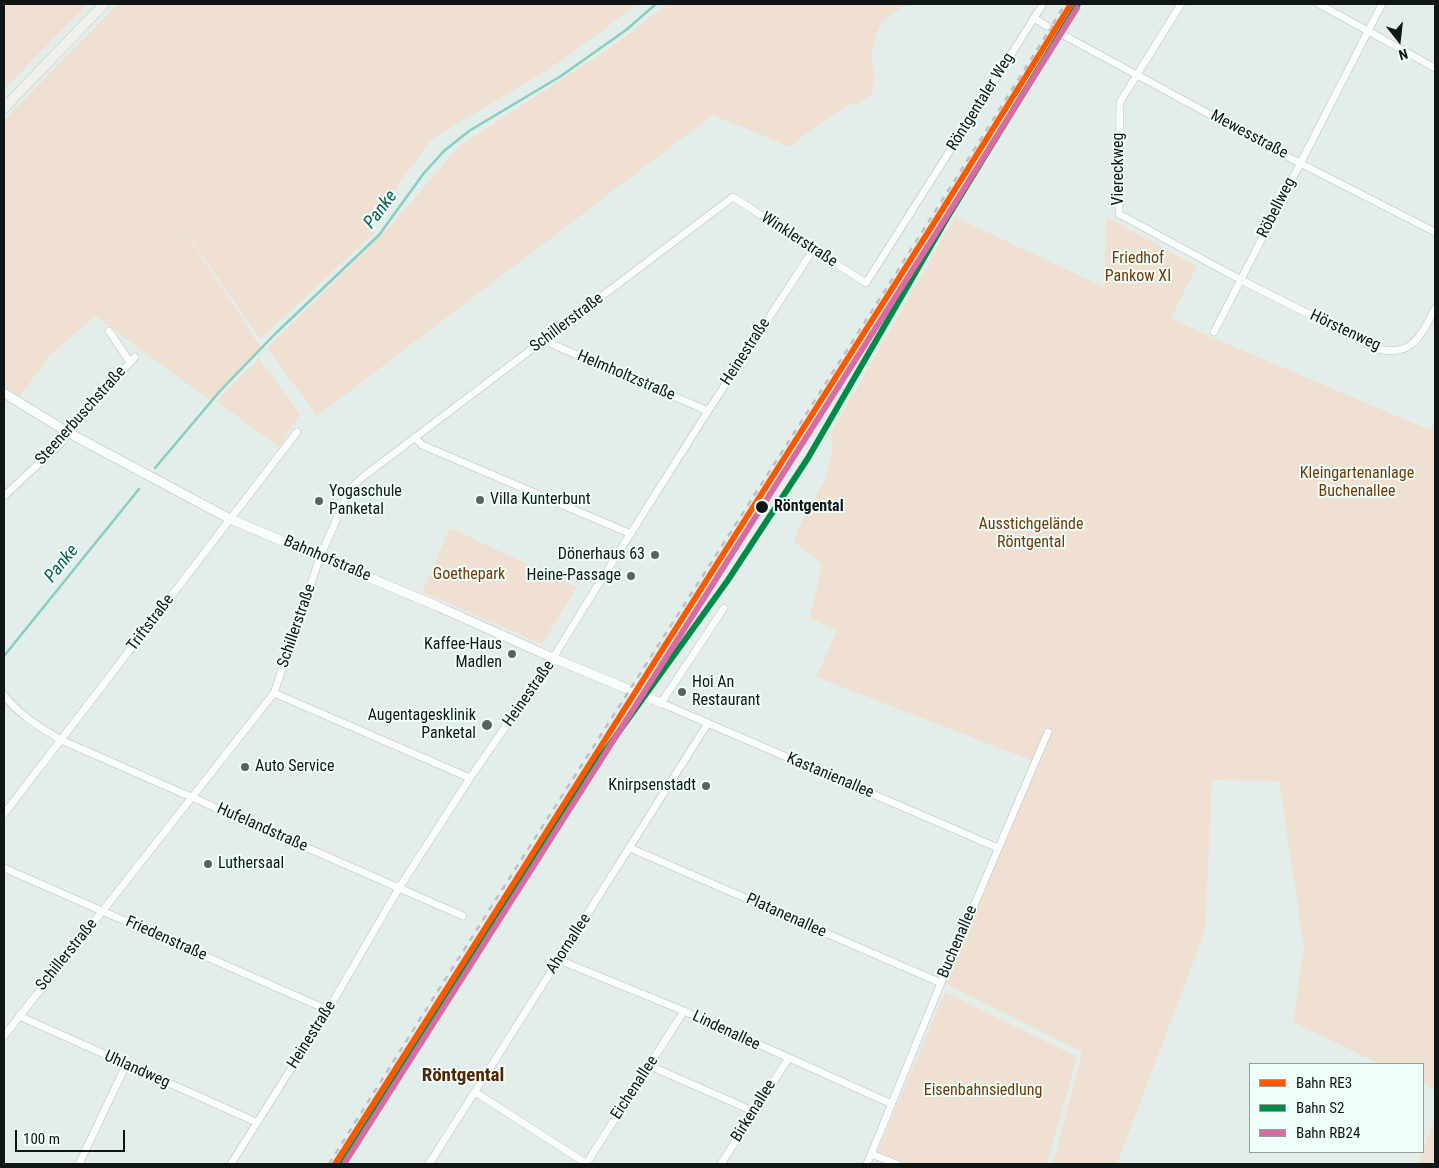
<!DOCTYPE html>
<meta charset="utf-8">
<style>
body{margin:0}
#map{position:relative;width:1439px;height:1168px;overflow:hidden;background:#e3eeeb;font-family:"Roboto Condensed",sans-serif}
canvas{display:block}
.frame{position:absolute;inset:0;border:5px solid #0f1615;pointer-events:none}
.legend{position:absolute;left:1249px;top:1063px;width:175px;height:90px;box-sizing:border-box;background:#effefb;border:1px solid #95a19f;margin:0;padding:6px 9px;list-style:none;font-size:15px;color:#0f1615}
.legend li{display:flex;align-items:center;gap:10px;height:25px}
.legend b{width:25px;border:1px solid #95a19f}
.north{position:absolute;left:1374px;top:15px;width:50px;height:50px;-webkit-text-stroke:4px #effefb;paint-order:stroke;rotate:164deg;font-size:14px;font-weight:700;line-height:20px;text-align:center;color:#0f1615}
.north::after{content:'';display:block;margin:auto;width:18px;height:22px;background:#0f1615;clip-path:polygon(50% 0,100% 100%,50% 72%,0 100%)}
.scale{position:absolute;left:15px;top:1130px;width:110px;height:22px;box-sizing:border-box;border:2px solid #0f1615;border-top:0;padding-left:6px;font-size:15px;line-height:18px;white-space:nowrap;color:#0f1615;-webkit-text-stroke:4px #effefb;paint-order:stroke}
</style>
<div id="map">
<canvas width="1439" height="1168"></canvas>
<div class="frame"></div>
<ul class="legend">
<li><b style="height:6px;background:#ff5900"></b>Bahn RE3</li>
<li><b style="height:6px;background:#018a47"></b>Bahn S2</li>
<li><b style="height:6px;background:#da6ba2"></b>Bahn RB24</li>
</ul>
<div class="north">N</div>
<div class="scale">100 m</div>
</div>
<script>
const c = document.querySelector('canvas').getContext('2d');
c.lineJoin = 'round';
function fill(path, color) {
  c.fillStyle = color;
  c.fill(path, 'evenodd');
}
function trace(path, color, width, dash) {
  c.strokeStyle = color;
  c.lineWidth = width;
  c.lineCap = dash ? 'butt' : 'round';
  c.setLineDash(dash || []);
  c.stroke(path);
}
function write(font, color, halo, rows, align = 'center') {
  c.font = font + ' "Roboto Condensed",sans-serif';
  c.lineWidth = 4;
  c.setLineDash([]);
  c.textBaseline = 'middle';
  c.strokeStyle = halo;
  c.fillStyle = color;
  for (const [text, x, y, turn = 0] of rows) {
    c.save();
    c.translate(x, y);
    c.rotate((+turn || 0) * Math.PI / 180);
    c.textAlign = isNaN(turn) ? turn : align;
    if (halo) c.strokeText(text, 0, 0);
    c.fillText(text, 0, 0);
    c.restore();
  }
}
fill(new Path2D(`
 M4 4H88L4 89Z
 M118 4H637L598 34 549 69 432 139 400 182 372 225 374 233 260 339 173 213 261 348 211 401 95 316 49 356 18 399 4 391V120Z
 M667 4H920C887 6 873 29 872 60 872 66 875 73 874 80 874 85 872 90 871 95L860 103 848 105 796 141 790 147 713 115 317 416 267 348 393 223 458 147 611 47Z
 M955 217 1104 287 1106 217 1197 266 1171 318 1204 334 1430 430 1435 420V1090L1423 1084V1064H1380L1293 1022 1304 947 1279 781 1212 780 1205 931 1117 1164H1053L1082 1052 944 983 1038 763 816 677 837 631 810 618 822 564 793 541 802 521 825 480 833 448 831 433Z
 M259 358 300 414 279 447 216 401Z
 M450 528 577 587 542 644 422 592Z
 M945 992 1077 1057 1047 1164H907L877 1152Z
 M1435 1118V1164H1418Z`), '#f0e0d1');
trace(new Path2D(`
 M155 468 220 391 275 334 379 235 424 173 444 151 469 131 561 76 626 30 656 4
 M4 656 139 489`), '#87cdc2', 2.5);
trace(new Path2D(`
 M1047 26 1065 36`), '#c3cecb', 7, [7, 3.5]);
const minor = new Path2D(`
 M1181 4 1120 102 1119 214 1241 280 1378 349C1413 357 1420 336 1435 309
 M1319 4 1435 68
 M1034 18 1047 26
 M1065 36 1294 160 1435 232
 M109 331 130 362
 M1214 332 1382 4
 M545 339 554 345 708 411
 M415 437 422 445 631 534
 M4 496 60 444 87 409 135 357
 M724 608 661 703 998 848
 M274 693 470 778
 M4 695C19 715 40 727 61 740L463 916
 M4 814 297 432
 M630 848 941 983
 M4 868 328 1010
 M559 960 684 1011 892 1104
 M19 1016 256 1122
 M4 1036 274 693 320 557 345 500 353 486 364 476 733 197 866 283 1043 4
 M650 1066 753 1111
 M475 1092 587 1164
 M871 1154 897 1164
 M79 1164 126 1065
 M231 1164 328 1010 399 888 470 778 553 658 593 593 708 411 813 250
 M429 1164C522 1017 616 871 708 723
 M586 1164 684 1011
 M721 1164 788 1059
 M867 1164 941 983 1048 732`);
const tertiary = new Path2D(`
 M4 393 69 433 230 519 437 606 553 658 661 703`);
const secondary = new Path2D(`
 M4 108 104 4`);
trace(minor, '#b9c1bf', 8);
trace(tertiary, '#b9c1bf', 10);
trace(secondary, '#b9c1bf', 11);
trace(minor, '#fbfcfc', 7);
trace(tertiary, '#fbfcfc', 9);
trace(secondary, '#f1f0ec', 10);
trace(new Path2D(`
 M1053 24 1065 4
 M329 1164C566 785 811 411 1048 32`), '#bdc0bf', 2.5, [6, 6]);
trace(new Path2D(`
 M335 1164 939 215 1071 4`), '#ff5900', 6);
trace(new Path2D(`
 M342 1164 600 758 728 580 808 458 947 218 1078 4`), '#018a47', 6);
trace(new Path2D(`
 M344 1164 945 219 1077 8`), '#da6ba2', 6);
for (const [x, y, r, color] of [
 [480,500,5,"#596260"],
 [319,501,5,"#596260"],
 [762,507,7,"#0f1615"],
 [655,555,5,"#596260"],
 [631,576,5,"#596260"],
 [512,654,5,"#596260"],
 [682,692,5,"#596260"],
 [487,725,6,"#596260"],
 [245,767,5,"#596260"],
 [706,786,5,"#596260"],
 [208,864,5,"#596260"]
]) {
  const dot = new Path2D();
  dot.arc(x, y, r, 0, 2 * Math.PI);
  c.fillStyle = color;
  c.fill(dot);
  trace(dot, '#effefb', 2);
}
write('16px', '#0f1615', '#effefb', [
 ["Röntgentaler Weg",981,102,-58],
 ["Mewesstraße",1249,135,28],
 ["Viereckweg",1119,169,-90],
 ["Röbellweg",1277,208,-63],
 ["Winklerstraße",799,240,33],
 ["Schillerstraße",567,323,-37],
 ["Hörstenweg",1345,331,25],
 ["Heinestraße",746,352,-57],
 ["Helmholtzstraße",626,376,23],
 ["Steenerbuschstraße",81,416,-48],
 ["Bahnhofstraße",327,559,23],
 ["Triftstraße",151,623,-53],
 ["Schillerstraße",297,626,-71],
 ["Heinestraße",529,694,-55],
 ["Kastanienallee",830,776,23],
 ["Hufelandstraße",262,828,24],
 ["Platanenallee",786,916,24],
 ["Friedenstraße",166,939,24],
 ["Buchenallee",958,942,-67],
 ["Ahornallee",569,944,-57],
 ["Schillerstraße",67,955,-51],
 ["Lindenallee",726,1031,25],
 ["Heinestraße",312,1035,-58],
 ["Uhlandweg",137,1070,24],
 ["Eichenallee",635,1088,-57],
 ["Birkenallee",754,1111,-58]
]);
write('16px', '#713803', '#effefb', [
 ["Friedhof",1138,259],
 ["Pankow XI",1138,277],
 ["Kleingartenanlage",1357,474],
 ["Buchenallee",1357,492],
 ["Ausstichgelände",1031,525],
 ["Röntgental",1031,543],
 ["Goethepark",469,575],
 ["Eisenbahnsiedlung",983,1091]
]);
write('16px', '#0f1615', '#effefb', [
 ["Yogaschule",329,492],
 ["Panketal",329,510],
 ["Villa Kunterbunt",490,500],
 ["Dönerhaus 63",645,555,"right"],
 ["Heine-Passage",621,576,"right"],
 ["Kaffee-Haus",502,645,"right"],
 ["Madlen",502,663,"right"],
 ["Hoi An",692,683],
 ["Restaurant",692,701],
 ["Augentagesklinik",476,716,"right"],
 ["Panketal",476,734,"right"],
 ["Auto Service",255,767],
 ["Knirpsenstadt",696,786,"right"],
 ["Luthersaal",218,864]
], 'left');
write('bold 16px', '#0f1615', '#effefb', [
 ["Röntgental",774,507]
], 'left');
write('italic 18px', '#0e5f56', '#effefb', [
 ["Panke",381,210,-53],
 ["Panke",62,564,-51]
]);
write('bold 19px', '#522600', '#effefb', [
 ["Röntgental",463,1076]
]);
</script>
